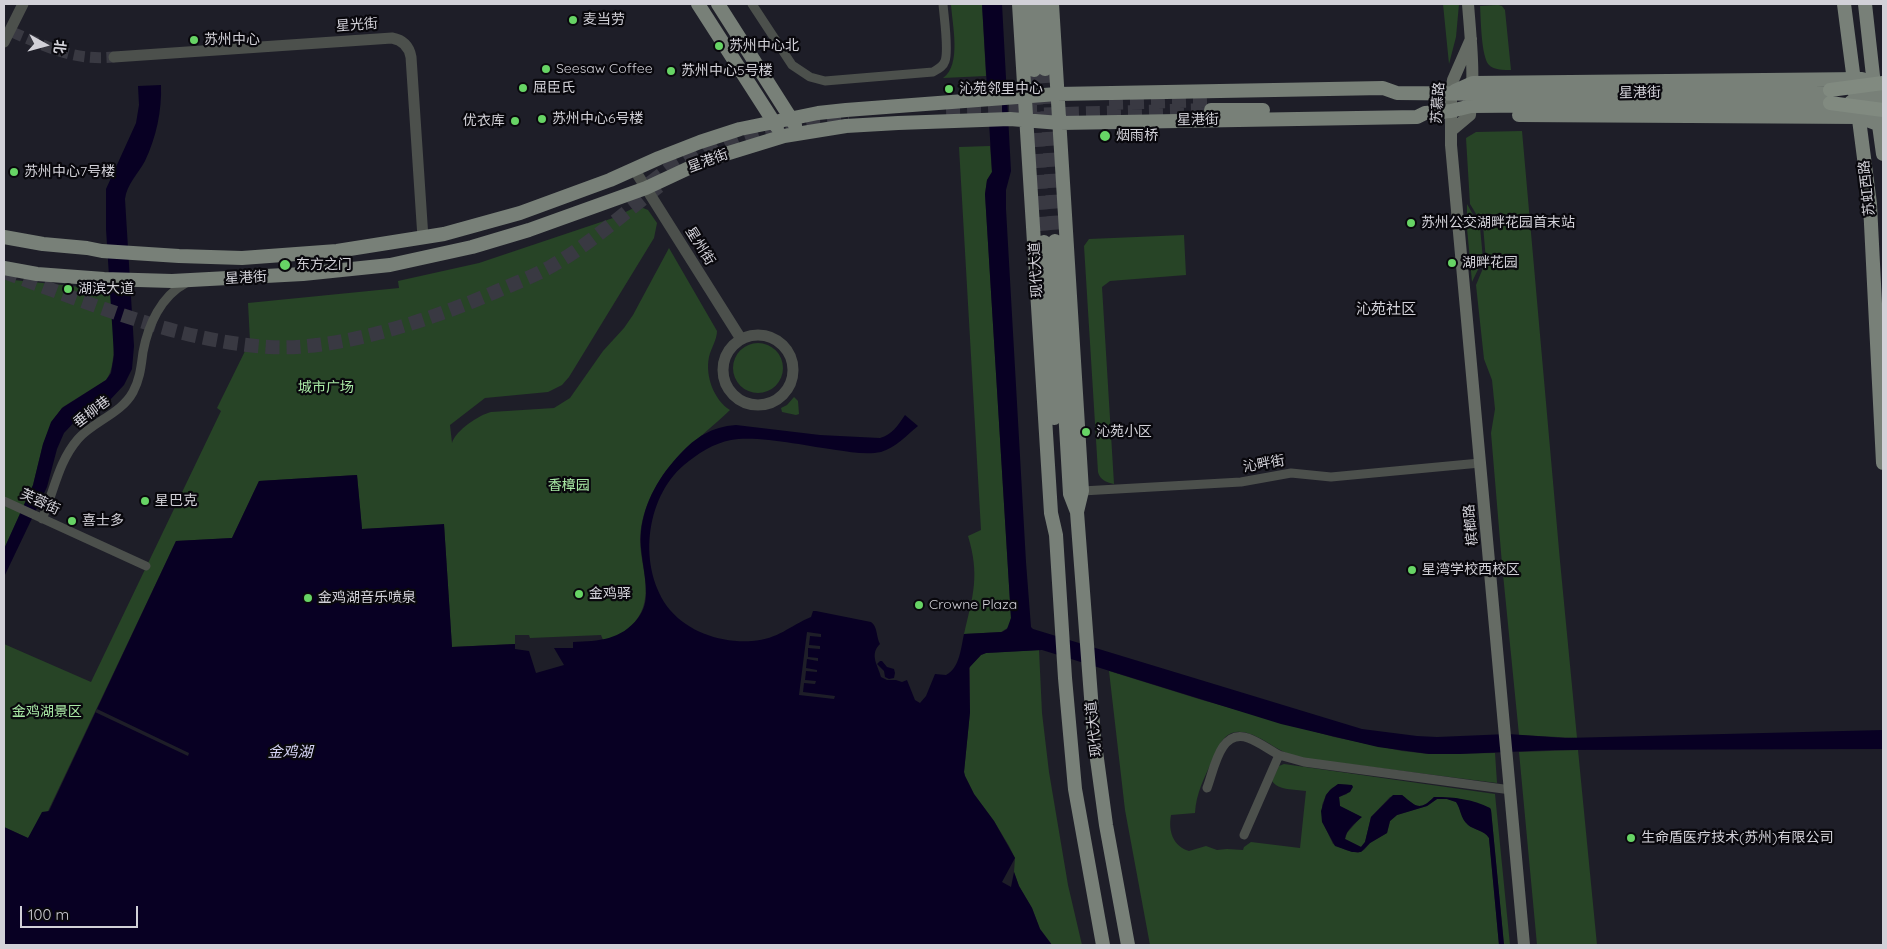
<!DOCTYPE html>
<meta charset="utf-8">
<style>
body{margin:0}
#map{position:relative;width:1887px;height:949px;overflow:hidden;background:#1e1e28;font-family:Quicksand,"Noto Sans SC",sans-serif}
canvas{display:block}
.frame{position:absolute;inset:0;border:5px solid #d2d1d8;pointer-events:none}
.north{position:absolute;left:20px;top:20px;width:50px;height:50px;-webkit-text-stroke:4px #09080d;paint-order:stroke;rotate:97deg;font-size:14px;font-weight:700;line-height:20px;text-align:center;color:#d2d1d8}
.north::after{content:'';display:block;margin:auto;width:18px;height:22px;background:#d2d1d8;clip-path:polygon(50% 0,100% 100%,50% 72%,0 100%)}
.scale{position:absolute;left:20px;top:906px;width:118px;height:22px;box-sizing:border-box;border:2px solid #d2d1d8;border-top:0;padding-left:6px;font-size:15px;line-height:18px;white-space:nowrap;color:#d2d1d8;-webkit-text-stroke:4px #09080d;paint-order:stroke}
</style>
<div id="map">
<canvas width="1887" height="949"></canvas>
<div class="frame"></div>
<div class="north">北</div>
<div class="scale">100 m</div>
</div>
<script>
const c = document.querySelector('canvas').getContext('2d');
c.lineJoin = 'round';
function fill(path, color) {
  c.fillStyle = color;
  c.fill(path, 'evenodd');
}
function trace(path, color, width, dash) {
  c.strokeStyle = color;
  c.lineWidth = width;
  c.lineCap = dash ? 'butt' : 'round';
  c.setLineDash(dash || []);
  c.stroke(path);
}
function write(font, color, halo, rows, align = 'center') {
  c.font = font + ' Quicksand,"Noto Sans SC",sans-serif';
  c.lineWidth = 4.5;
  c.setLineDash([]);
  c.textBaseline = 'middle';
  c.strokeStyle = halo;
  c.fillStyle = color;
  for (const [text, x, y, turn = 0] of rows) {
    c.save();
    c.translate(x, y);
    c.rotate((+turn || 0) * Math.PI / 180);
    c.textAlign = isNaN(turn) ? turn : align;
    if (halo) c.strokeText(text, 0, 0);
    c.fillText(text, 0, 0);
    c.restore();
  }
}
fill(new Path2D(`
 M951 4H982L986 76 943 78C962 65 952 24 951 4Z
 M1443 4H1459L1456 37 1449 64Z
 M1498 5 1502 6 1505 10 1511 70C1504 70 1494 70 1489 65 1481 56 1481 19 1480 6Z
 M1522 131 1560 561 1577 738 1519 735 1502 564 1491 433 1495 409 1492 380 1484 359 1476 285 1486 261 1483 225 1470 204 1466 138 1476 132Z
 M990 146 992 172 987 180 985 194 1011 618 1009 627 1001 632 964 634C973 595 980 576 968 536L981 530 959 147Z
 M1467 204 1480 227 1483 259 1472 282 1467 228Z
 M638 206 648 210 657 223 654 238 569 377 562 385 548 392 485 398 450 425 452 443C456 430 479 415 491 412L554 408 570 398 603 351 624 328 633 315 669 248 717 331C717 340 711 348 709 357 705 376 714 400 730 410 699 440 668 458 649 500 644 512 640 527 640 541 641 569 655 597 635 622 627 632 616 638 603 640L601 635 530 638 529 635H515V644L452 647 444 525 362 529 357 475 259 481 232 538 176 541 48 811 28 838 4 827V644L91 682 221 411 217 408 250 341 248 303 399 288 398 281 479 263 613 218Z
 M1184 235 1186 275 1110 281 1102 287 1114 484C1106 482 1100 480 1098 472L1084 246 1089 239Z
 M4 279 81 287 101 288 110 287C111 309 120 364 106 380L63 407 53 420 43 444 33 485 4 549Z
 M733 368a25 25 0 1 1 50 0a25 25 0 1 1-50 0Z
 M794 397 798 401 799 414 796 415 782 412 781 408 787 405Z
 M1039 650 1042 713 1049 772 1068 885 1082 945H1052L1040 929 1032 908 1019 886 1014 872 1015 858 1009 846 994 821 974 794 965 776 964 772 970 712V666L981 655 986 653Z
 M1109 671 1202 700 1334 737 1402 751 1429 754 1495 753 1497 783 1308 759C1299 757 1290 755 1282 751 1268 744 1244 724 1228 735 1220 740 1216 753 1212 761 1204 778 1196 794 1195 813L1171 815C1168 831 1173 846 1189 851L1206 846 1217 850 1227 849 1243 850 1244 847 1251 842 1300 848 1306 791C1294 789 1279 791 1272 781L1279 766 1284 764 1495 794 1510 945H1504L1491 810 1490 808 1456 798 1434 797C1420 812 1415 806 1402 795L1390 797 1371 817 1365 842 1361 847 1345 839 1347 833 1361 817 1340 806 1339 797 1347 794 1350 785 1339 784 1332 788 1326 795 1322 805 1325 827 1333 844 1346 850 1358 853 1364 850 1370 843 1387 833 1390 821 1397 815 1427 806 1437 799H1447L1456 802C1461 809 1461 818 1468 824 1474 830 1484 830 1489 838L1499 945H1150L1125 810Z
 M1578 750 1597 945H1537L1519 752Z`), '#274426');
fill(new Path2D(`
 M982 4H1002L1011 171 1006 190V209L1026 562 1031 627 1033 629 1362 729 1417 736 1437 737 1508 734 1565 738 1883 730V749L1554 750 1460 754H1429L1378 747 1281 724 1042 650 986 653 981 655 969 668 970 712 964 772 965 776 974 794 994 821 1015 858 1002 882 1011 887 1014 872 1019 886 1032 908 1040 929 1052 945H4V827L28 838 42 812 49 811 176 541 232 538 259 481 357 475 362 529 444 524 452 647 515 644V649L529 651 536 673 564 665 554 648H573V642C599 641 621 640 638 618 644 610 646 602 646 593 646 572 639 552 641 532 644 502 660 475 680 454 696 437 711 427 736 425L820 435 880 438C892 435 898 425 905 415L918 426C907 435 895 448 881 452 867 455 850 452 836 450 807 446 757 435 731 440 714 443 697 454 684 465 645 498 637 569 670 610 690 633 722 643 752 641 779 639 789 626 811 617L813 611H816L871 622C878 627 876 637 880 644 869 655 878 665 881 677L887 680H896L902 682 907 680 915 700 920 703 926 696 935 674 946 675C960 668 961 647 964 634L1002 632 1007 629 1011 618 985 194 987 180 992 172Z
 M161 85C162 111 156 138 145 161 138 174 127 184 125 199L134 346 132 369 124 385 110 400 80 416 64 433 57 449 47 487 4 577V549L33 485 43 444 51 422 62 408 106 380 111 373 114 355 106 229V189L136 123 139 105 138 86Z
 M880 661H882L887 667 894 669 895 673 894 678 889 679 885 677 884 671 877 664Z
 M1338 784 1352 785 1353 787 1350 792 1339 797 1340 806 1362 817C1355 823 1346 830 1345 839L1361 847 1365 842 1371 817 1393 795H1402C1416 806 1419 812 1434 797 1453 797 1473 799 1490 808L1491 810 1504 945H1499L1489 838C1484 830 1474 830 1468 825 1460 818 1461 809 1456 802L1447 799H1437L1427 806 1397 815 1390 821 1387 833 1370 843 1361 852H1352L1335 846 1322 822 1321 811 1326 795 1330 790Z`), '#080023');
fill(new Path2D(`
 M807 632 821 634V637L810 636 809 645 820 646V649L808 648V657L818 658V661L807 659 806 668 817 670V672L806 671 805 680 816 681 815 684 804 683 803 692 835 696 834 699 799 695Z
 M97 709 189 753 188 756 95 712Z`), '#1e1e28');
trace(new Path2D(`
 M12 32C48 47 73 61 114 57`), '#393942', 11, [11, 5.5]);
trace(new Path2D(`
 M1045 69 1055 241
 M1034 70 1044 242
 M1109 103 1210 100
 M946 108 1037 106
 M1023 115 1211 110
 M707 156C750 132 800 122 849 120
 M650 183 667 170 714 142
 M4 272C89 303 177 341 269 347 339 351 430 320 495 292 513 284 532 277 550 267 589 245 623 214 659 186`), '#393942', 14, [14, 7]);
trace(new Path2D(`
 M752 4 792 65 810 77 825 81 933 72C938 69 943 67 945 61 949 50 944 17 943 4
 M1082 491 1241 482 1291 473 1331 477 1480 463
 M4 501 146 566
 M42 519C54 492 58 462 78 439 94 421 121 414 133 392 140 379 141 367 143 352 148 325 161 296 186 283
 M1207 788C1214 770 1220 728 1248 738 1259 742 1268 749 1279 755
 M1244 835 1279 755 1304 762 1511 790`), '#4c504c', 9);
trace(new Path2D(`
 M4 42 23 4
 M114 57 392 38C403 40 409 46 411 57L423 238
 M634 169 741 339
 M723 370a35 35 0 1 1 70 0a35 35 0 1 1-70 0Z`), '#4c504c', 11);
trace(new Path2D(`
 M1471 39 1453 80 1451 92V145L1524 945
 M1451 131 1470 115C1475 76 1471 43 1468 4`), '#656b64', 12);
trace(new Path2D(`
 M698 4 777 127
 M718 4 795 125
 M1019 4 1051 513 1056 535 1065 678 1075 789 1103 945
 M1031 4 1034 70
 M1042 4 1045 69
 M1052 4 1082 491 1077 512 1094 737 1106 825 1128 945
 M1844 4 1870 204 1883 463
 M1865 4 1875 94
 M1455 91 1473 83 1862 79
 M1211 110H1263
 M1519 115 1859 117 1883 126
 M1878 118 1883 154
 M4 237 43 244 87 248 102 251 179 256 242 258 337 251 444 234 520 213 610 180 659 158 700 142 740 129 818 113 846 110 1057 94 1383 88 1397 93 1503 94 1830 90
 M1055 241 1070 494 1077 512
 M1044 242 1054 418
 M4 268 37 274 104 279 172 281 303 274 390 265 472 247 529 230 646 188 706 160 784 136 846 126 898 123 1010 119 1060 123 1417 117 1425 113 1451 111 1471 106 1830 103`), '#788078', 14);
trace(new Path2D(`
 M1854 91 1883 92
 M1851 102 1883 101`), '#788078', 14);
trace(new Path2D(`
 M1830 90 1883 83
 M1830 103 1883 110`), '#818a80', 14);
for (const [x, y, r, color] of [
 [573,20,5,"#67d465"],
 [194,40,5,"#67d465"],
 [719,46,5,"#67d465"],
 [546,69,5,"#67d465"],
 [671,71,5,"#67d465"],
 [523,88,5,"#67d465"],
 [949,89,5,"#67d465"],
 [542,119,5,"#67d465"],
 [515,121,5,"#67d465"],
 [1105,136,6,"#67d465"],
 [14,172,5,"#67d465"],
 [1411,223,5,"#67d465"],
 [1452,263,5,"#67d465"],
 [285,265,6,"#67d465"],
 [68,289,5,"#67d465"],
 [1086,432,5,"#67d465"],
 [145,501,5,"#67d465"],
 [72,521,5,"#67d465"],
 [1412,570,5,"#67d465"],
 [579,594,5,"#67d465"],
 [308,598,5,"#67d465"],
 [919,605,5,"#67d465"],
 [1631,838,5,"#67d465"]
]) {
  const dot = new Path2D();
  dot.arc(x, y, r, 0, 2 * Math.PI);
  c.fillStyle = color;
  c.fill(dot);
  trace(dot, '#09080d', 2);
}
write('14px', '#d2d1d8', '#09080d', [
 ["麦当劳",583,20],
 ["苏州中心",204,40],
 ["苏州中心北",729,46],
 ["Seesaw Coffee",556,69],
 ["苏州中心5号楼",681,71],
 ["屈臣氏",533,88],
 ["沁苑邻里中心",959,89],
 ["苏州中心6号楼",552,119],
 ["优衣库",505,121,"right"],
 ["烟雨桥",1116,136],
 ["苏州中心7号楼",24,172],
 ["苏州公交湖畔花园首末站",1421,223],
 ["湖畔花园",1462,263],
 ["东方之门",296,265],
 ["湖滨大道",78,289],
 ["沁苑小区",1096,432],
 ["星巴克",155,501],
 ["喜士多",82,521],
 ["星湾学校西校区",1422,570],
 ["金鸡驿",589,594],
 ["金鸡湖音乐喷泉",318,598],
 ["Crowne Plaza",929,605],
 ["生命盾医疗技术(苏州)有限公司",1641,838]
], 'left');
write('14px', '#d2d1d8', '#09080d', [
 ["星光街",357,25,-4],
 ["星港街",1640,93,-1],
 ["苏慕路",1438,103,-86],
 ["星港街",1198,120,-1],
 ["星港街",708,161,-20],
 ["苏虹西路",1867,188,-96],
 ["星州街",700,246,58],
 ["现代大道",1036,270,-93],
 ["星港街",246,278,-3],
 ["垂柳巷",92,412,-37],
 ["沁畔街",1264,464,-10],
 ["芙蓉街",40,502,25],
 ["槟榔路",1471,525,-95],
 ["现代大道",1094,729,-96]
]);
write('14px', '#a9e9a5', '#09080d', [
 ["城市广场",326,388],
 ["香樟园",569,486],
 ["金鸡湖景区",47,712]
]);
write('15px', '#d2d1d8', '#09080d', [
 ["沁苑社区",1386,309]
]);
write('italic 15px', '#d6d4f4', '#09080d', [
 ["金鸡湖",290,752]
]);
</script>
